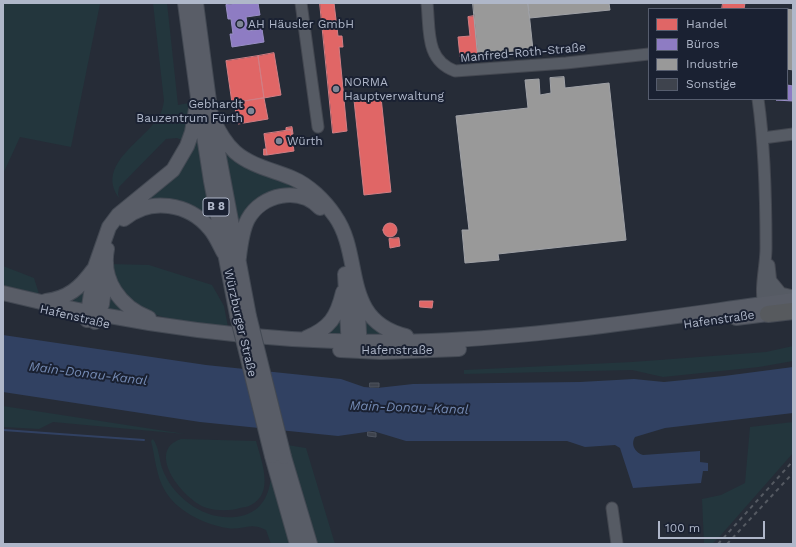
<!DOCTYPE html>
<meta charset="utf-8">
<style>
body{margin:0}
#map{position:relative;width:796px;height:547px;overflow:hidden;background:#262c37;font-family:"Work Sans",sans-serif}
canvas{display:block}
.frame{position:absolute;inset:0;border:4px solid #afb7c9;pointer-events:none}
.legend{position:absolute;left:648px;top:8px;width:140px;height:92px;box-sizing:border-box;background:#1a2132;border:1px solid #565d6e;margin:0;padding:5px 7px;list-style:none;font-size:12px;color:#afb7c9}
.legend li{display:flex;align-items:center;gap:8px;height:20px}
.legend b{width:20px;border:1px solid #565d6e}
.scale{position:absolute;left:658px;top:521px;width:107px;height:18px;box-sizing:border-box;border:2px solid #afb7c9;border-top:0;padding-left:5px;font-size:12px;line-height:14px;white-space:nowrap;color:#afb7c9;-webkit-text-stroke:3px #1a2132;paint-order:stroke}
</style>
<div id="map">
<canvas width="796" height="547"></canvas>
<div class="frame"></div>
<ul class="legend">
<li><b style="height:11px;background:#e06666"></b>Handel</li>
<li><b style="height:11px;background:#8e7cc3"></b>Büros</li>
<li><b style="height:11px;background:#999"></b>Industrie</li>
<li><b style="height:11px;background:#3e434d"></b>Sonstige</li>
</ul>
<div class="scale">100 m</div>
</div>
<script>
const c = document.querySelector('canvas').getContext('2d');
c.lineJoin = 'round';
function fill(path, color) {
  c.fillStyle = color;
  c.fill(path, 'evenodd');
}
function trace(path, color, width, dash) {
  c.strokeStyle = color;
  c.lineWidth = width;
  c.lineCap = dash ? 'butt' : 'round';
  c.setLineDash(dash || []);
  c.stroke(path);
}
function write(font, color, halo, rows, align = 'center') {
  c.font = font + ' "Work Sans",sans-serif';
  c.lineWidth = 4;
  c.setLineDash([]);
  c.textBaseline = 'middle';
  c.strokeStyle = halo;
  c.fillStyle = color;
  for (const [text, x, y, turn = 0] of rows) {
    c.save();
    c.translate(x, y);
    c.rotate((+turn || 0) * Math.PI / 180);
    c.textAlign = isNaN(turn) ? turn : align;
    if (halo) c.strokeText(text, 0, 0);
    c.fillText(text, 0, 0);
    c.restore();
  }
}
fill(new Path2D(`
 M3 3H99L100 4 71 147 20 137 3 174Z
 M153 3H167L178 105 189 103V113L184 141 177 138 166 139 119 187 118 194 119 198C95 164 145 141 159 116 162 112 163 106 164 101Z
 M195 138 199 142 213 221 147 200Z
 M223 150 298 188V190L237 223Z
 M110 264 149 265 212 285 224 306 228 327C196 323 144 321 122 293 117 285 114 273 110 264Z
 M3 266 34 278 39 294 3 285Z
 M86 286 85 305 76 307 72 296Z
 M105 291 133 314 107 313Z
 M362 311 387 335H365Z
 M341 312 343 335H324Z
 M793 346V361L759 367 663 377 632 370 464 374V370L632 362 766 352Z
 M3 406 185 434 53 422 39 429 3 427Z
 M793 422V453L721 535 712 544H704L702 499 721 495 745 483 750 427Z
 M153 439C159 447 159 459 162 468 174 501 211 525 245 515 263 509 269 494 271 477L292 544H271L266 530C249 521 243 531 227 528 203 524 175 510 164 489 156 475 155 456 151 441Z
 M181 439 256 441C261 460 275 493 251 505 248 507 243 507 240 508 231 511 217 511 207 508 184 501 144 451 181 439Z
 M287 445 306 448 335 544H315Z`), '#23363d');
fill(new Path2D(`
 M3 335 206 365 341 379 364 387 377 388 413 384 580 382 634 379 664 382 724 376 793 367V413L665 428 635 437C630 445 636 453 643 455L700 451V462L708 463V471H703L701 483 633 488 620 448 615 445 585 447 567 441H406L373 431 338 436 200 422 3 392Z`), '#314162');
const shops = new Path2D(`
 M320 3H334L338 36H342L343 47H339L347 131 333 133Z
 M723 3H745L744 9H722Z
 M474 16 478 55 460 57 458 37 470 36 468 17Z
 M274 53 281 95 264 98 258 56Z
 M258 56 264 98 232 103 226 61Z
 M381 97 391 192 364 195 354 100Z
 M264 98 268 119 238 124 234 103Z
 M292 127 293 134H292L291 130H286V128Z
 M291 130 294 151 267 155 264 134Z
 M264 149H266L267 155H264Z
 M383 230a7 7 0 1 1 14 0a7 7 0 1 1-14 0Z
 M399 238 400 246 390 248 389 239Z
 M420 301H433L432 308 420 307Z`);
fill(shops, '#e06666');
trace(shops, '#d17e84', 1);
const offices = new Path2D(`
 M239 3H258L260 15 246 17 248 31 262 29 264 42 232 47 230 34H233L231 19H228L226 5Z
 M787 85 793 86V103V101L776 100 787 99Z`);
fill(offices, '#8e7cc3');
trace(offices, '#988ec5', 1);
const industry = new Path2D(`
 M473 3H528L533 50 478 55Z
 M528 3H609L610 10 530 18Z
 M787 9 793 10V70L787 69Z
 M564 77 565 88 609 83 626 240 498 254 499 260 465 263 462 230H469L456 116 528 108 525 80 539 79 540 95 551 93 550 78Z`);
fill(industry, '#999');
trace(industry, '#a0a2a7', 1);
trace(new Path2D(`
 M3 430 144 440`), '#314162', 2);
const building = new Path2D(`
 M370 383H379V387H370Z
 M368 432 376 433V437L368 436Z`);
fill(building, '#3e434d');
trace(building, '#4e545f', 1);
const minor = new Path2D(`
 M301 3 318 127
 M427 3C430 30 425 60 455 71L566 63 649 54
 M758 99C765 148 766 198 766 248 766 269 758 292 766 311
 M763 138 793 134
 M772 282 781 293 793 296
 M769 310 772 293 769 265
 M612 508 617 544`);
const major = new Path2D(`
 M196 3 211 116C218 129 224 142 235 152 251 166 273 170 292 178 309 185 325 201 335 216 364 257 340 320 406 336
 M200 110 211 181 237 315
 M213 125 249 316
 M124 219C150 197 189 203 210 229 216 236 220 246 224 253
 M107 249C101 280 120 307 149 318
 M238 265C240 250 241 232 248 219 262 194 299 186 320 208
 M345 274 349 349
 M3 293C142 328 288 346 431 341 553 336 673 316 793 300
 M357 295 360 351
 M46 301C68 298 80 288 93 270
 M736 318 768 314
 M87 320 95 267 109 227 118 215 173 170 187 146 192 132 198 98 185 3
 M95 322 102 304 106 274
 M306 338C330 328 337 317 343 292
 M340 350 381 352 459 349
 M272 456 297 544
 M284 457 310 544`);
const highway = new Path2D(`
 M768 314 793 311`);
trace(minor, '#434750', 13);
trace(major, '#434953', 16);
trace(highway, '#434852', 18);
trace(minor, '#565b64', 11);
trace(major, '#595d67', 14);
trace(highway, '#575a5e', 16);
trace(new Path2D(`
 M718 544 793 461
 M727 544 793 473`), '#555a62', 2, [4, 4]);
const majorBridge = new Path2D(`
 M237 315 272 456
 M249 316 284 457`);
trace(majorBridge, '#434953', 16, []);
trace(majorBridge, '#595d67', 14);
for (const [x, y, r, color] of [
 [240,24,4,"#7f8696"],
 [336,89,4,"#7f8696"],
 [251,111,4,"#7f8696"],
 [279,141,4,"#7f8696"]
]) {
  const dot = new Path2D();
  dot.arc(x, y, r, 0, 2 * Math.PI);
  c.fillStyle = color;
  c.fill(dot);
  trace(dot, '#1a2132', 1.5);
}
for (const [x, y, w] of [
 [216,207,26]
]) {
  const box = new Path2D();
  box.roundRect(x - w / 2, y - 9, w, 18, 3);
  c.fillStyle = '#1a2132';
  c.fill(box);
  trace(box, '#afb7c9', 1);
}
write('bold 11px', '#afb7c9', null, [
 ["B 8",216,207]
]);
write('12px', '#afb7c9', '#1a2132', [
 ["AH Häusler GmbH",248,24],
 ["NORMA",344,82],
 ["Hauptverwaltung",344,96],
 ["Gebhardt",243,104,"right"],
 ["Bauzentrum Fürth",243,118,"right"],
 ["Würth",287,141]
], 'left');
write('12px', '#afb7c9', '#1a2132', [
 ["Manfred-Roth-Straße",523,53,-5],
 ["Hafenstraße",75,317,13],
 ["Hafenstraße",719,320,-8],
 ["Würzburger Straße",240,323,77],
 ["Hafenstraße",397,350]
]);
write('italic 13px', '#748ab3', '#1a2132', [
 ["Main-Donau-Kanal",88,374,7],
 ["Main-Donau-Kanal",409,408,2]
]);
</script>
